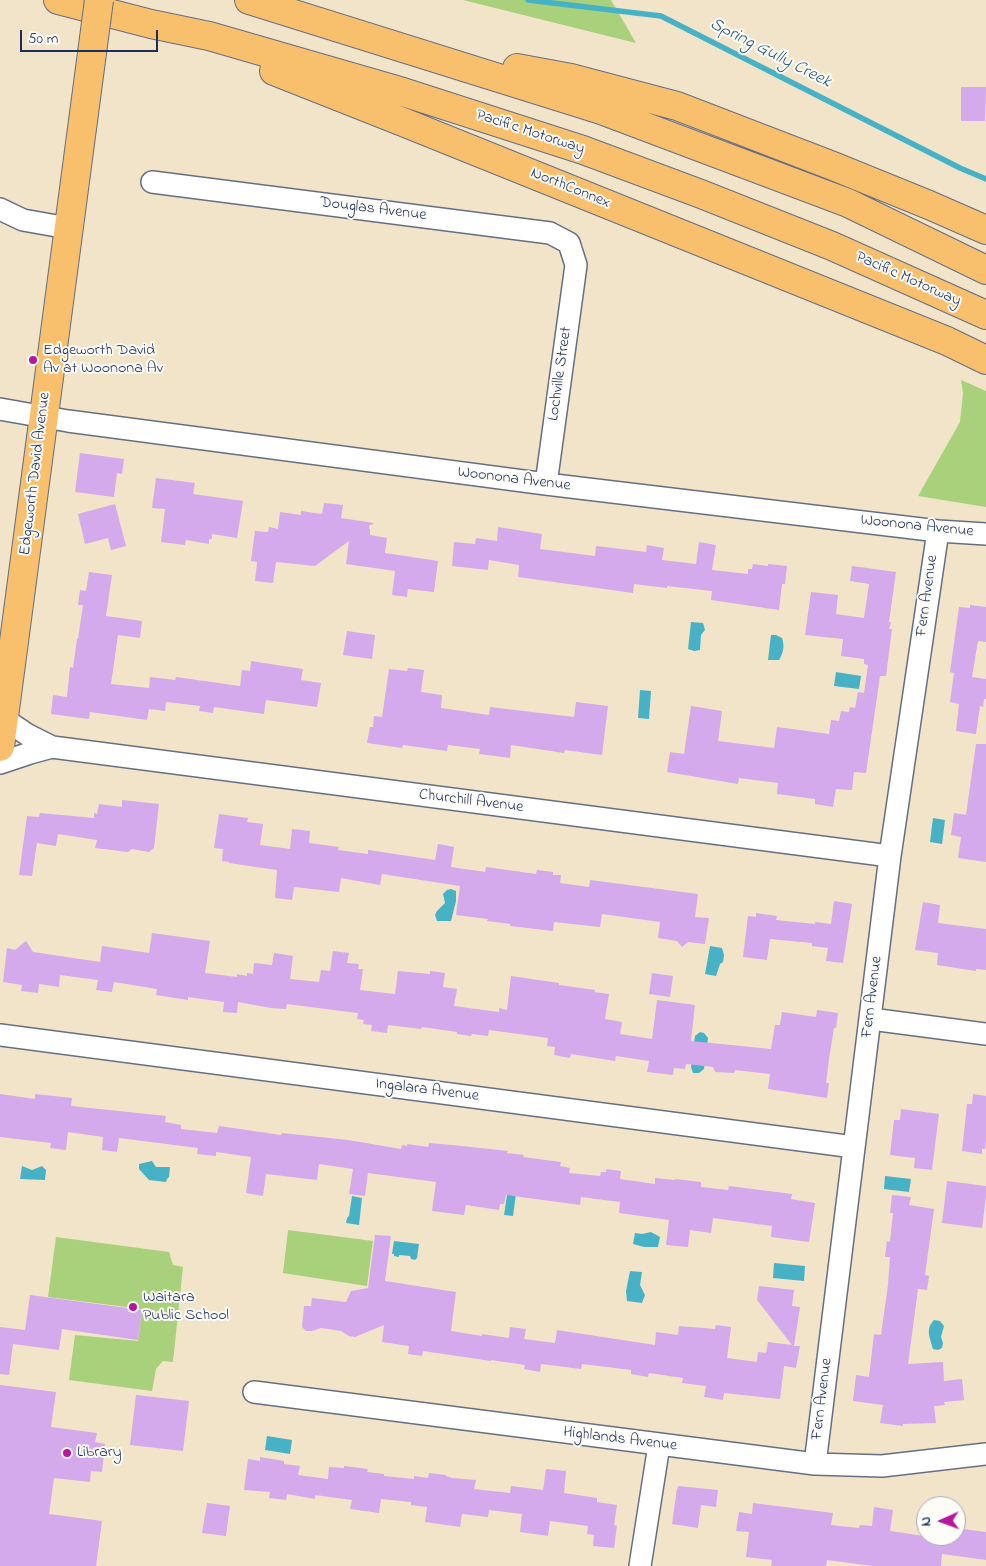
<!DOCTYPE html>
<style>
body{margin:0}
#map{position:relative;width:986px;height:1566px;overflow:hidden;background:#f1e4c9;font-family:"Indie Flower",sans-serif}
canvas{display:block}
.north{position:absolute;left:916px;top:1496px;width:50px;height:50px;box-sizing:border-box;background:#fdfcf7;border:1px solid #a3aaba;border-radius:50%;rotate:268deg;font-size:14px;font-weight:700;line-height:20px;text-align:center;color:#1b2f5e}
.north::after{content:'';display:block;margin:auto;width:18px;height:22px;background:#b5179e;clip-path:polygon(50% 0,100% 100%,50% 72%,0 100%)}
.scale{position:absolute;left:20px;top:30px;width:138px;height:22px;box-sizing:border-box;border:2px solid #1b2f5e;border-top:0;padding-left:6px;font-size:15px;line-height:18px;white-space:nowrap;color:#1b2f5e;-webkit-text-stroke:4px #fdfcf7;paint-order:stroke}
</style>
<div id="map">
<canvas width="986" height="1566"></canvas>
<div class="north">N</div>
<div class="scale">50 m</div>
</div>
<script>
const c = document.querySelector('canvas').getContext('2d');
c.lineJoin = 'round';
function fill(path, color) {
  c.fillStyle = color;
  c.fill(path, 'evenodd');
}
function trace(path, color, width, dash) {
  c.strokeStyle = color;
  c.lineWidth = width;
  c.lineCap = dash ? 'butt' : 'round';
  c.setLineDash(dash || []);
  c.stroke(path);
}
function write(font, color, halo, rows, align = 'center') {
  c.font = font + ' "Indie Flower",sans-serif';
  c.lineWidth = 4;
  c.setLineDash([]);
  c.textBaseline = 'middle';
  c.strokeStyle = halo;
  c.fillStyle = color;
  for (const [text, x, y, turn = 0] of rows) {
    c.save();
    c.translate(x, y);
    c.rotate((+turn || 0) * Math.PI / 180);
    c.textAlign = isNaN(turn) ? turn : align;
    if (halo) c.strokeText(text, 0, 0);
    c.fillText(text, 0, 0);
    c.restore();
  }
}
fill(new Path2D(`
 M463 0H611L636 43Z
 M961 380 986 391V507L918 496 960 422 963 393Z
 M288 1230 373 1241 367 1286 283 1273Z
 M56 1237 169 1252 173 1265 183 1267 173 1362 163 1361 156 1369 152 1391 69 1380 75 1335 138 1341 142 1309 48 1297Z`), '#a9d17c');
fill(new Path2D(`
 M691 622 703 623 705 630 701 635 700 650 694 651 688 649Z
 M771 635H776L782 638C785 647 783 653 779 660H768Z
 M836 672 861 676 859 689 834 686Z
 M640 690 651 691 649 719 638 718Z
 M933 818 945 820 942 844 930 842Z
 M451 889 456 891V901L451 921H437L435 915 437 911 445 903 443 894 447 890Z
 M710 946 722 948 724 955 723 962 720 964 716 976 705 974Z
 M700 1032 704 1033 708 1038 704 1069 699 1073H693L691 1067 695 1036Z
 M152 1161 156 1167H170L169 1177 167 1179 166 1182 149 1180 139 1169V1164Z
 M22 1166 32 1170 42 1166 46 1170 45 1180 20 1179Z
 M885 1176 911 1179 909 1192 884 1189Z
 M517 1186 513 1216 504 1215 508 1189Z
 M352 1196 362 1198 359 1225 346 1223 347 1218 349 1216Z
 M651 1232 660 1237 658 1247H644L633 1244 635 1233 642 1234Z
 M394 1241 419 1244 417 1258 415 1260 411 1259 410 1256 399 1255V1257L394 1256V1254H392Z
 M774 1263 805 1266 804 1281 773 1278Z
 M630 1271 642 1272 640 1285 645 1295 642 1303 627 1301 626 1291Z
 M934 1320 940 1321 944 1326 941 1337 943 1343 942 1348 938 1350 933 1349C930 1338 925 1329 934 1320Z
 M267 1436 292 1440 290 1454 265 1450Z`), '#47b2c5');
trace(new Path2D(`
 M528 0 661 16 960 168 986 179`), '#47b2c5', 5.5);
fill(new Path2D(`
 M961 87H986L985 121H961Z
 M80 453 124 459 122 474 117 473 114 497 75 492Z
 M156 478 195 483 193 494 243 501 237 538 212 534V539H209V544L186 540 185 545 161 542 165 509 152 508Z
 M324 503 343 505 341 518 374 523 369 526V529H370V535L387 538 385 553 438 561 434 592 408 589 407 597 392 595 395 571 346 564 349 541 315 566 276 562 273 583 255 581 257 562 251 561 255 531 268 532 269 527 278 529 280 512 301 515V511L322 514Z
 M115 504 126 546 111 550 108 538 85 544 78 514Z
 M498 527 542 534 540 549 595 556 596 546 646 552 647 545 664 548 662 560 696 564 699 542 716 545 712 570 748 574V569H752L753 564 768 566V564L787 566 785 584H782L779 610 711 600 712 591 667 586V588L634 584 633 593 518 577 519 565 489 560 488 570 452 566 454 542 475 544 476 538 497 541Z
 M852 566 896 572 889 622H891L889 629H892L886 676H880L866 773 854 772 852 790 836 789 833 807 815 804V799L777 794 778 783 739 778 738 784 667 772 670 752 684 754 691 706 722 711 718 741 774 748 777 727 829 734 831 720 839 721 841 711 849 712 850 707 855 708 858 692 864 693 868 665 864 664V659L841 656 843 639 805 635 811 592 838 595 836 614 864 618 869 584 850 581Z
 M89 572 112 575 106 616 142 621 140 638 118 635 111 684 149 688 150 677 175 680 176 677 240 686 242 670 250 671 251 661 303 669 301 680 321 683 317 707 266 700 264 714 214 707 213 713 199 711 200 706 166 702 165 711 149 709 147 720 90 712 89 719 51 714 53 695 67 697 70 667 73 668 77 639H78L83 605H78L80 590 86 591Z
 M970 605 986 607V642L978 641 972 677 986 679V699H984L983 707 980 706 976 734 956 731 959 704 950 702 954 673 950 672 959 607 970 608Z
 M347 631 375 635 372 659 343 655Z
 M408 668 424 670 421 692 442 695 441 708 489 715 490 707 574 717 576 702 608 706 602 755 565 750 564 753 511 745 510 758 479 754 480 749 448 745 447 751 403 745 402 748 367 743 370 727H373L374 716 382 717 389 669 407 671Z
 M976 744H986V862L958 858 961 837 951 835 954 813 966 815Z
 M122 800 159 804 154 848 149 852 132 849 128 852 95 848 97 840 58 834 56 846 37 843 32 876 19 875 27 816 39 817 40 813 94 818V813L97 814 99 804 122 807Z
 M219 814 248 818 247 822 263 824 260 845 290 849 292 829 310 831 309 843 339 847 338 850 368 854V850L435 860 438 844 454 847 451 867 485 872 486 867 536 874 537 870 553 872V875H561L560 883 589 887 590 880 698 894 695 917 709 918 705 944 688 942 682 947 677 941 658 938 660 922 602 914 600 927 554 922 553 931 510 926V924L487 921 488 919 456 915 460 886 382 874 380 885 341 878 339 892 294 887 292 900 275 898 277 870 229 863V862L222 861 223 849 214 848Z
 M834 901 852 904 843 963 826 961 828 948 812 946V943L770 939 767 960 743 957 748 916 756 917V913L777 916 776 920 815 924V922L831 924Z
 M923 902 940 905 938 923 986 929V970L976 969V971L937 965 938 953 915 950Z
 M152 933 210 941 205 973 237 977V974L247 976V973L253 974 254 963 272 965 274 953 293 956 290 979 319 982 321 970 330 971 333 951 349 953 347 963 359 964 358 969H363L360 990 395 994 398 971 430 974V971L445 973 443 987 457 989 454 1006 499 1012V1008L507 1010 511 976 559 983V985L595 990 594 992 609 994 605 1019 622 1022 620 1034 652 1039 657 1000 695 1005 691 1041 771 1049 775 1025H780L782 1012 816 1017 817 1010 838 1013 836 1028H834L829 1059 826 1083H829L827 1098 768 1089 770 1074 735 1070 734 1073 715 1072 713 1067 686 1064 685 1069 674 1068 673 1075 647 1072 649 1061 616 1056 615 1061 571 1054 570 1058 554 1055 555 1047 547 1046 548 1038 489 1030 488 1036 472 1034 471 1036 457 1034V1032L422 1027 421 1029 388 1025 387 1033 371 1031 372 1025 363 1024 364 1020 357 1019 358 1013 349 1012 287 1004 286 1009 271 1008 238 1002 237 1013 223 1012 224 1002 188 997V1000L156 995 157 989 114 982 112 992 96 990 98 980 60 975 59 987 39 984 38 993 21 991 22 985 3 982 7 948 15 950 26 941 33 952 100 962 102 946 149 953Z
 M652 973 673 976 670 997 649 994Z
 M0 1094 35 1099V1094L72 1098 71 1106 166 1116 165 1122 181 1125V1129L217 1133 219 1126 281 1135 282 1133 348 1140 401 1149 402 1145 407 1146V1144L428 1147 429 1143 452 1145 508 1151 507 1153 524 1155 523 1157 561 1162 560 1166 570 1168 569 1173 600 1176 601 1172H606V1169L621 1171 620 1179 655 1184V1178L675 1180V1179L701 1182V1187L728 1190 729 1186 792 1194 791 1199 815 1203 809 1242 771 1237 772 1226 713 1218 711 1233 690 1230 688 1247 666 1245 669 1220 619 1213 620 1202 581 1197 580 1205 506 1195 504 1204H500L499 1210 466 1205 464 1215 432 1211 436 1182 368 1173 365 1196 349 1194 353 1169 319 1164 317 1180 266 1174 263 1196 246 1193 251 1157 216 1152V1156L197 1154 198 1148 119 1138 117 1152 102 1150 103 1137 68 1132 66 1150 50 1148 51 1143 0 1137Z
 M973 1094 986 1096V1141L985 1149H982V1154L962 1151 967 1104H972Z
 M901 1109 939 1114 932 1170 914 1168 915 1158 890 1155 894 1120H900Z
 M947 1181 986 1186V1197L982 1228 942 1223Z
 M892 1195 911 1197 909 1205 934 1209 925 1275 929 1276 927 1290 918 1289 908 1364 943 1362 944 1381 962 1379 964 1400 944 1402 945 1405 934 1406 936 1423 903 1424V1426L880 1423 883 1405 853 1401 856 1375 869 1377 874 1334 881 1335 888 1285 890 1257H885L887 1241 890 1242 893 1213H890Z
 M375 1235 391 1236 385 1281 456 1292 451 1331 482 1336V1334L509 1338 510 1327 526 1329 524 1339 555 1343 557 1330 655 1345 656 1332 678 1335 679 1326 715 1329 716 1325 731 1327 727 1358 757 1362 758 1352 766 1353 768 1342 792 1345 757 1300 759 1286 794 1290 792 1306 800 1307 794 1346H800L796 1368 784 1366 780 1399 724 1393 723 1400 704 1397 706 1386 682 1383 683 1378 649 1373 648 1377 631 1374V1370L582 1364 581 1369 541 1364 540 1372 524 1369 525 1365 491 1360V1361L423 1351 422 1356 408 1354 409 1346 382 1342 384 1325 355 1337 349 1336 341 1331 321 1328 312 1331H306L302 1327 304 1306H311L312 1298 346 1302 351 1291 368 1288Z
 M30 1295 142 1310 138 1340 62 1329 59 1350 13 1344 9 1375 0 1374V1327L25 1330Z
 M0 1385 56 1392 51 1427 97 1433 95 1442 105 1444 102 1472 91 1471 90 1482 54 1478 49 1514 102 1521 96 1566H0Z
 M136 1395 189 1401 183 1451 130 1445Z
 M260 1457 284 1461V1464L300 1466 298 1475 328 1479 329 1467 344 1468V1466L368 1469 367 1472 384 1474V1476L414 1479V1476L428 1478 429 1473 446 1475V1476L452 1478 476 1480 474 1489 510 1493 511 1486 543 1490 546 1469 566 1471 564 1493 597 1498V1502L617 1505 614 1525 617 1526 614 1548 593 1546 594 1535 587 1534 588 1526 550 1521 548 1536 520 1532 522 1514 489 1510 488 1517 462 1514 460 1527 425 1522 427 1507 411 1505V1502L381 1499 379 1513 350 1509 352 1500 315 1495V1499L287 1494 286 1500 269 1498 270 1492 244 1490 248 1459 260 1461Z
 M678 1486 718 1490 716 1507 701 1505 698 1528 672 1524 677 1488 678 1489Z
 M207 1503 230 1506 226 1536 202 1533Z
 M753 1503 833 1513 831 1525 859 1528 860 1525 872 1526 874 1507 893 1510 890 1531 951 1540 952 1536H956V1528L986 1532V1560L942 1554 941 1566H873L827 1560 826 1566H771L772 1560 746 1557 749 1532 736 1531 739 1512 752 1514Z`), '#d4aaec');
const minor = new Path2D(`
 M152 182 550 233 569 243 576 265 546 484
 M0 209 23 220 68 228
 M0 409 68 421 546 484 938 531 986 534
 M4 719 28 735 52 747 890 856
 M0 763 30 753 52 747
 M871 1019 986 1034
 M0 1035 854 1147
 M254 1392 815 1464 882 1466 986 1454
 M815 1464 890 856 938 531
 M640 1566 659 1445`);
const major = new Path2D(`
 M0 747 92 53`);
const highway = new Path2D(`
 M58 0 151 24 209 36 403 92 583 150 701 194 832 246 986 315
 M249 0 601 110 848 203 986 270
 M517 68 571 78 677 106 833 166 929 205 986 230
 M274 71 403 122 947 341 986 360`);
trace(minor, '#666e83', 24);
trace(major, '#666e83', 30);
trace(highway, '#666e83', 30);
trace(minor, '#fff', 21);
trace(major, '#f8bf6c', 28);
trace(highway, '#f8bf6c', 28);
const majorBridge = new Path2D(`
 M92 53 99 0`);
trace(majorBridge, '#666e83', 30, []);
trace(majorBridge, '#f8bf6c', 28);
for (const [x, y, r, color] of [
 [33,360,5,"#b5179e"],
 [133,1307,5,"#b5179e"],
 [67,1453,5,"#b5179e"]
]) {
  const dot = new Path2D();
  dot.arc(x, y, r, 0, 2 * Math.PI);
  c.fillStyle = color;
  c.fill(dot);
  trace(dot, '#fdfcf7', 2);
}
write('16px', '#1b2f5e', '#fdfcf7', [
 ["Pacific Motorway",530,133,18],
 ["NorthConnex",570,189,22],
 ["Douglas Avenue",373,210,7],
 ["Pacific Motorway",908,280,24],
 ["Lochville Street",561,374,-82],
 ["Edgeworth David Avenue",36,474,-83],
 ["Woonona Avenue",514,480,7],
 ["Woonona Avenue",917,527,6],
 ["Fern Avenue",928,596,-82],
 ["Churchill Avenue",471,802,7],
 ["Fern Avenue",873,997,-83],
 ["Ingalara Avenue",427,1091,7],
 ["Fern Avenue",823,1399,-83],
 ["Highlands Avenue",620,1440,7]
]);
write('16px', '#1b2f5e', '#fdfcf7', [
 ["Edgeworth David",43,351],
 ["Av at Woonona Av",43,369],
 ["Waitara",143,1298],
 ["Public School",143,1316],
 ["Library",77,1453]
], 'left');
write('italic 18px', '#2a5d82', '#fdfcf7', [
 ["Spring Gully Creek",770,54,27]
]);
</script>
